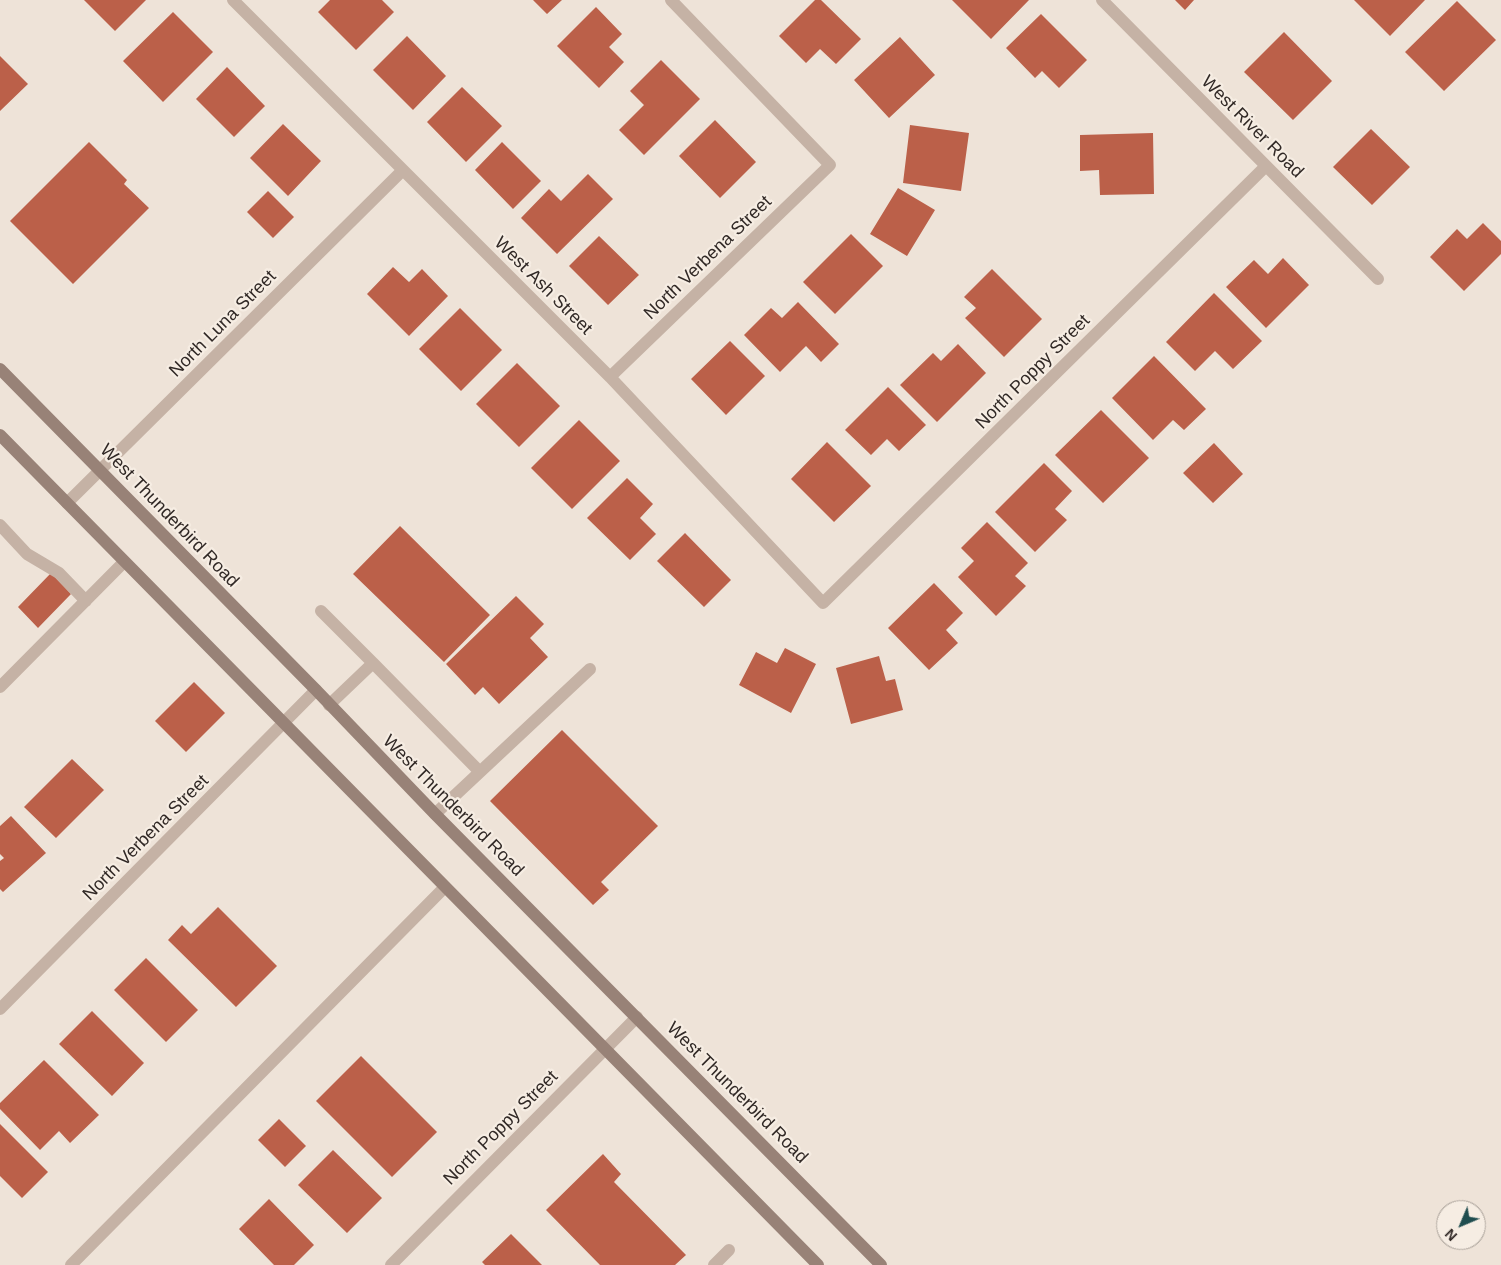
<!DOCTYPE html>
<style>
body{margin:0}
#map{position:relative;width:1501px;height:1265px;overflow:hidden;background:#eee3d8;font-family:Helvetica,sans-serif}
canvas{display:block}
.north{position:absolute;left:1436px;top:1200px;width:50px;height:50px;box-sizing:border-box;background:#f6ede3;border:1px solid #a79f97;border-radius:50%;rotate:225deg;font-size:14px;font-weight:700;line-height:20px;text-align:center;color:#312926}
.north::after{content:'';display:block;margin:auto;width:18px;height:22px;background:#1f4d4f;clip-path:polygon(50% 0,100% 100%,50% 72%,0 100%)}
</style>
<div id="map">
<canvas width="1501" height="1265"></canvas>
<div class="north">N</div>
</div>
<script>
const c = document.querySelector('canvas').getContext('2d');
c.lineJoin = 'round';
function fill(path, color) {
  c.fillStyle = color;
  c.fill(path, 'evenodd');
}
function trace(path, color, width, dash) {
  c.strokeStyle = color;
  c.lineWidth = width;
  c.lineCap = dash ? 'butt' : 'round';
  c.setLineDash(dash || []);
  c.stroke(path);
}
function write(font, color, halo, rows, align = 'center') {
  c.font = font + ' Helvetica,sans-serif';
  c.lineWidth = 4.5;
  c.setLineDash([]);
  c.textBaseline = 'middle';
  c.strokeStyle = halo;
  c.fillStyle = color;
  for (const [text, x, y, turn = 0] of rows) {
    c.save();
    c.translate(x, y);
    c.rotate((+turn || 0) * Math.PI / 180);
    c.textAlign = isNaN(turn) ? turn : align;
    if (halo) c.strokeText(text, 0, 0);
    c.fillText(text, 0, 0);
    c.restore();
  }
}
fill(new Path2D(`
 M84 0H146L115 31Z
 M330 0H382L394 12 356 50 318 12Z
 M533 0H562L547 14Z
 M815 0H821L861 39 836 64 820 49 806 63 779 36Z
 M952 0H1029L991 39Z
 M1175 0H1194L1185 10Z
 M1354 0H1425L1390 36Z
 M1457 1 1496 40 1444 91 1405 52Z
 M596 7 622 34 609 47 624 62 599 88 557 46Z
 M173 12 213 52 163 102 123 61Z
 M1041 14 1087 60 1059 88 1042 71 1035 78 1006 48Z
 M1284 32 1332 81 1293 120 1244 72Z
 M407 36 446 76 413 110 373 70Z
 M900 37 935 75 889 118 854 80Z
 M0 56 28 84 0 111Z
 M661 60 700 99 644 155 619 130 644 105 630 91Z
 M227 67 265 106 234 137 196 99Z
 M462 87 502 126 466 162 427 122Z
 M715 120 756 162 720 198 679 156Z
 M283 124 321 161 288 196 250 158Z
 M910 125 969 133 961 191 903 183Z
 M1371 129 1410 167 1372 205 1333 167Z
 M1153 133 1154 194 1100 195 1099 170 1080 171V135Z
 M89 142 127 180 124 184 149 208 73 284 10 221Z
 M502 142 541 181 513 209 475 170Z
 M588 174 613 199 557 254 521 218 549 189 561 201Z
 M898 188 935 210 907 256 870 234Z
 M268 191 294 217 273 238 247 212Z
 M1483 223 1501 241V254L1464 291 1430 257 1457 229 1467 239Z
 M851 234 883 266 835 314 803 282Z
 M599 236 639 275 608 305 569 266Z
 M1283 258 1309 285 1266 328 1226 287 1254 260 1268 274Z
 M393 267 409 282 422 269 448 296 409 336 367 294Z
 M992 269 1042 319 1004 357 965 318 976 308 964 297Z
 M1214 293 1262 341 1233 369 1215 351 1195 371 1166 342Z
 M798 302 839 344 821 362 806 346 780 372 744 335 771 308 782 318Z
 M460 308 502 350 461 391 419 349Z
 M730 341 765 376 726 415 691 379Z
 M958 344 986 373 937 422 900 385 933 353 941 361Z
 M1154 356 1206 409 1184 430 1173 420 1153 440 1112 398Z
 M517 363 560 406 519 447 476 404Z
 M888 387 926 425 899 451 887 439 871 455 845 430Z
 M1101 410 1149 458 1103 503 1055 455Z
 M579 420 620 461 572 509 531 468Z
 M827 442 871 486 834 522 791 479Z
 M1214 443 1243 474 1213 503 1183 473Z
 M1044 463 1072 491 1055 509 1067 520 1035 552 995 512Z
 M627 478 653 504 640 518 656 534 630 560 587 518Z
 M987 522 1028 563 1015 576 1026 586 996 616 958 577 974 561 961 548Z
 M400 526 490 615 444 662 353 574Z
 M685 533 731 580 704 607 657 561Z
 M51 573 71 594 38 628 18 607Z
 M934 583 963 613 946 630 958 643 929 670 888 628Z
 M516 596 544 624 530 638 548 657 499 704 483 687 475 695 446 664Z
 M785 648 816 664 791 713 739 685 756 652 777 663Z
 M879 656 886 681 895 679 903 710 851 724 836 668Z
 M194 682 225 713 186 752 155 721Z
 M562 730 658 826 601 882 609 890 593 905 490 801Z
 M72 759 104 790 56 838 24 807Z
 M11 816 46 853 3 892 0 889V861L4 858 0 854V826Z
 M218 907 277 966 236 1007 168 940 182 925 191 934Z
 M146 958 198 1010 166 1042 114 990Z
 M92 1011 144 1063 112 1096 59 1044Z
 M361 1056 437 1132 392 1177 316 1101Z
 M44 1060 99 1115 70 1143 59 1131 40 1150 0 1109V1103Z
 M279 1119 306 1146 285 1167 258 1140Z
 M0 1124 48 1172 22 1198 0 1176Z
 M333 1150 382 1198 347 1233 298 1185Z
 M603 1154 621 1174 614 1182 686 1255 675 1265H600L546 1210Z
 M269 1199 314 1245 294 1265H274L239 1229Z
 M511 1234 542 1265H485L482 1262Z`), '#bb6049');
trace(new Path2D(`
 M0 525 27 554 59 573 86 601
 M321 611 373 663
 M0 687 124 562
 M329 705 373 663 480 772
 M435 814 590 669
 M71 1265 445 887
 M714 1265 729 1250`), '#c5b2a5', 12);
trace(new Path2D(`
 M233 0 610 377 823 603 1266 166
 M1102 0 1378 279
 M610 377 830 165 671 0
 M67 503 403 170
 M0 1009 316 690
 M391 1265 637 1017`), '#c5b2a5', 12);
trace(new Path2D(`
 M0 369 316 690 435 814 881 1265
 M0 435 818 1265`), '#988277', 12);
write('18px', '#312926', '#f6ede3', [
 ["West River Road",1252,127,45],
 ["North Verbena Street",708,258,-44],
 ["West Ash Street",543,286,45],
 ["North Luna Street",223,324,-45],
 ["North Poppy Street",1033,372,-45],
 ["West Thunderbird Road",169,516,46],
 ["West Thunderbird Road",453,806,45],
 ["North Verbena Street",146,838,-45],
 ["West Thunderbird Road",737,1093,45],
 ["North Poppy Street",501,1128,-45]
]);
</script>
